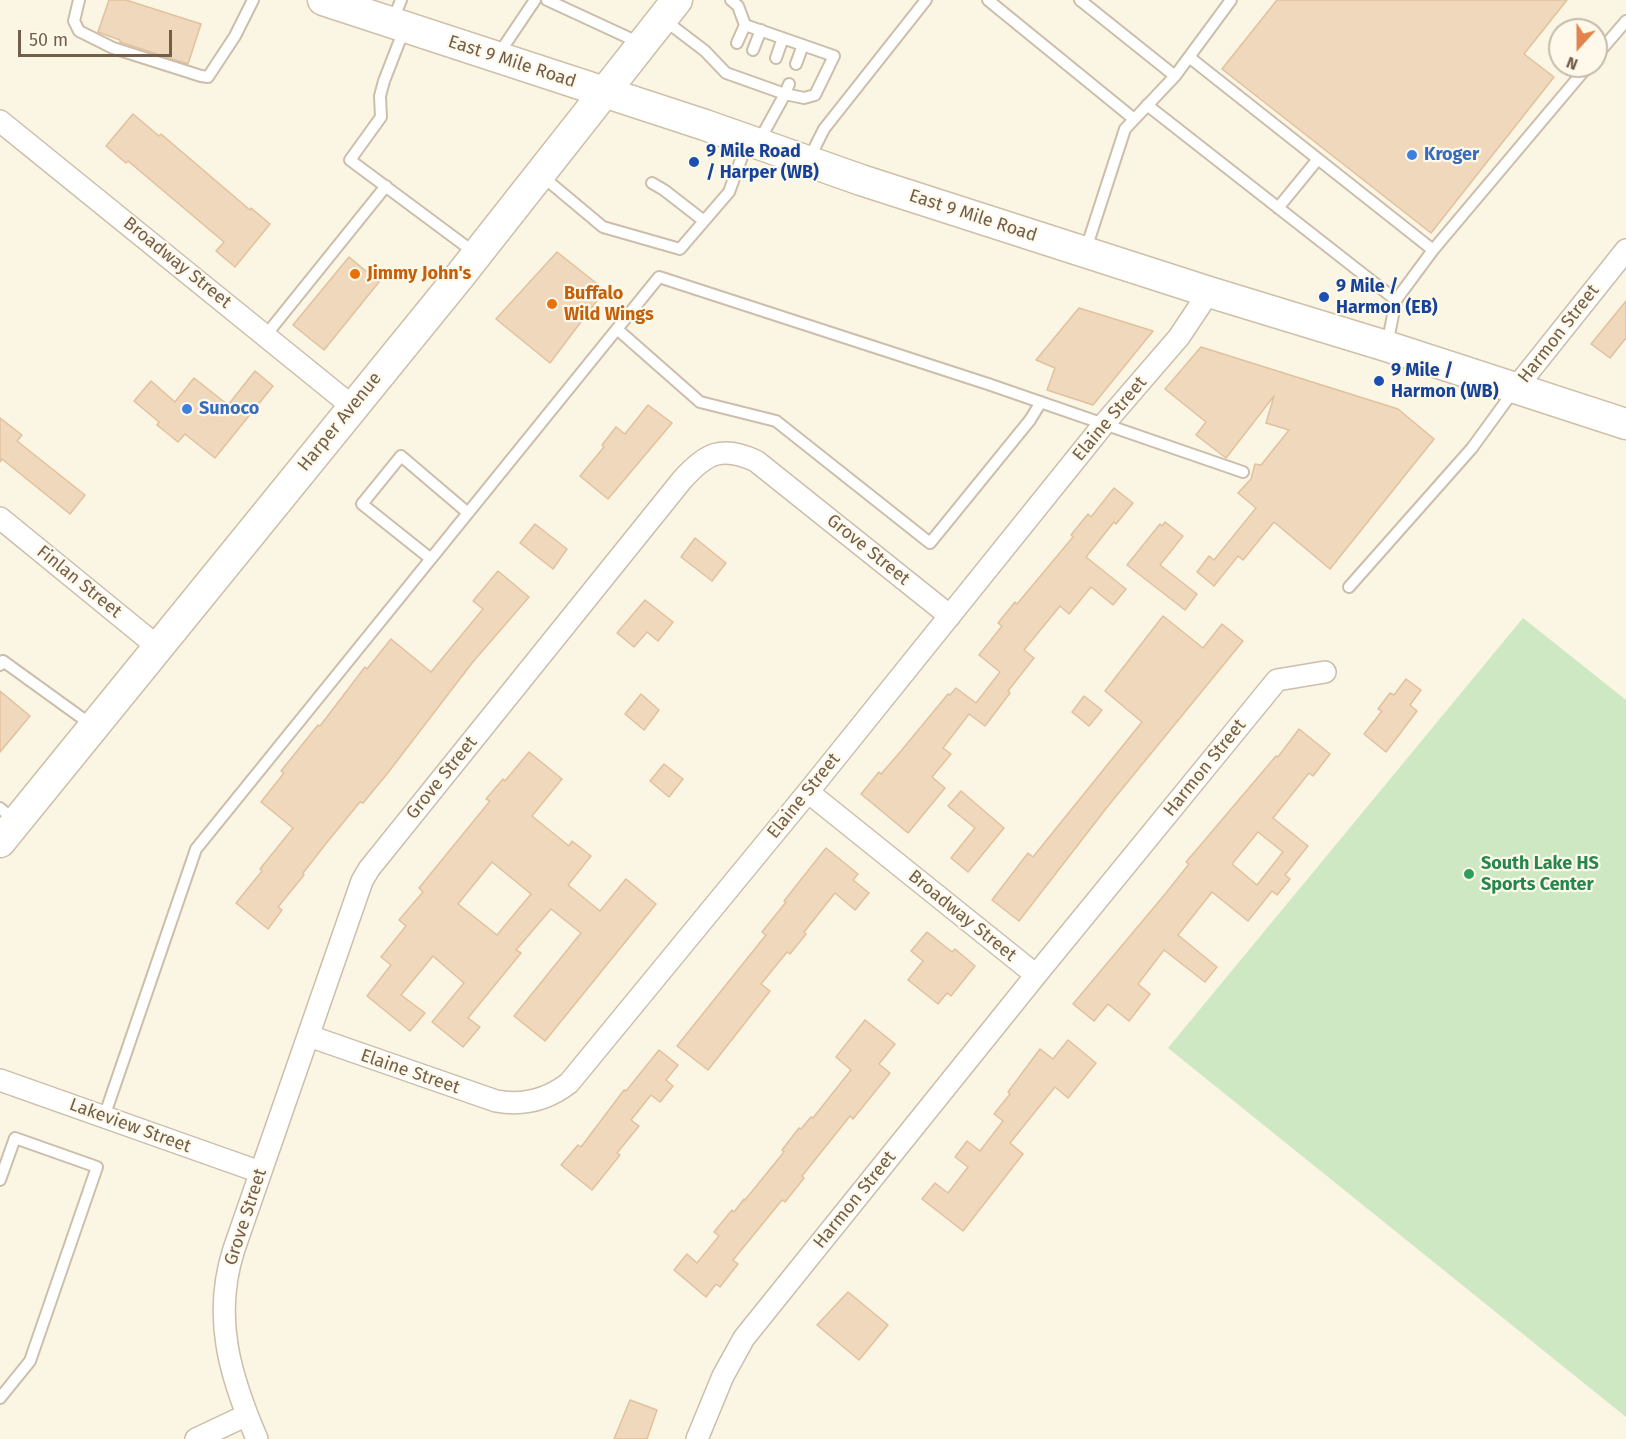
<!DOCTYPE html>
<style>
body{margin:0}
#map{position:relative;width:1626px;height:1439px;overflow:hidden;background:#fbf5e4;font-family:"Fira Sans",sans-serif}
canvas{display:block}
.north{position:absolute;left:1548px;top:18px;width:60px;height:60px;box-sizing:border-box;background:#fef9ea;border:2px solid #c6bbaa;border-radius:50%;rotate:201deg;font-size:16px;font-weight:700;line-height:24px;text-align:center;color:#735e4a}
.north::after{content:'';display:block;margin:auto;width:21px;height:27px;background:#e2824c;clip-path:polygon(50% 0,100% 100%,50% 72%,0 100%)}
.scale{position:absolute;left:18px;top:30px;width:154px;height:27px;box-sizing:border-box;border:3px solid #735e4a;border-top:0;padding-left:8px;font-size:18px;line-height:21px;white-space:nowrap;color:#735e4a;-webkit-text-stroke:4px #fef9ea;paint-order:stroke}
</style>
<div id="map">
<canvas width="1626" height="1439"></canvas>
<div class="north">N</div>
<div class="scale">50 m</div>
</div>
<script>
const c = document.querySelector('canvas').getContext('2d');
c.lineJoin = 'round';
function fill(path, color) {
  c.fillStyle = color;
  c.fill(path, 'evenodd');
}
function trace(path, color, width, dash) {
  c.strokeStyle = color;
  c.lineWidth = width;
  c.lineCap = dash ? 'butt' : 'round';
  c.setLineDash(dash || []);
  c.stroke(path);
}
function write(font, color, halo, rows, align = 'center') {
  c.font = font + ' "Fira Sans",sans-serif';
  c.lineWidth = 4.5;
  c.setLineDash([]);
  c.textBaseline = 'middle';
  c.strokeStyle = halo;
  c.fillStyle = color;
  for (const [text, x, y, turn = 0] of rows) {
    c.save();
    c.translate(x, y);
    c.rotate((+turn || 0) * Math.PI / 180);
    c.textAlign = isNaN(turn) ? turn : align;
    if (halo) c.strokeText(text, 0, 0);
    c.fillText(text, 0, 0);
    c.restore();
  }
}
fill(new Path2D(`
 M1523 618 1626 700V1417L1168 1048Z`), '#cde8c3');
const building = new Path2D(`
 M109 0H126L201 24 188 64 120 42V40L98 32Z
 M1277 0H1567L1524 54 1554 77 1431 233 1222 69Z
 M133 114 159 136 161 134 250 210 251 208 270 224 235 267 216 251 224 242 128 161 126 163 106 146Z
 M557 252 605 290 550 363 496 319Z
 M349 257 379 282 324 350 293 325Z
 M1626 301V338L1610 358 1591 344Z
 M1079 308 1153 331 1093 405 1047 390 1055 368 1036 360Z
 M1201 347 1398 409 1434 439 1330 569 1274 522 1243 560 1238 556 1214 586 1197 572 1209 556 1214 560 1256 508 1238 493 1251 479 1255 464 1261 465 1289 430 1266 423 1274 396 1226 458 1196 435 1206 422 1165 389Z
 M255 371 273 386 215 458 185 434 178 442 157 425 159 422 134 401 151 381 175 402 194 378 228 405Z
 M648 405 672 423 608 499 580 476 604 447 602 445 616 427 625 434Z
 M0 418 22 435 17 441 85 495 70 514 2 459 0 462Z
 M1114 488 1133 503 1116 524 1114 522 1086 557 1126 589 1113 605 1091 587 1069 614 1060 606 1024 650 1034 658 1008 691 1010 693 985 726 969 714 943 748 951 754 932 777 945 788 908 833 861 794 879 772 881 774 901 751 948 694 950 695 956 688 976 703 1000 672 979 655 1002 626 998 623 1015 602 1017 604 1073 537 1071 535 1088 514 1091 517Z
 M1165 522 1183 536 1160 565 1197 594 1185 610 1127 565 1160 524 1162 526Z
 M535 524 567 549 553 569 520 543Z
 M695 538 726 563 712 581 681 557Z
 M498 571 529 597 472 663 387 774 363 803 360 802 328 841 303 873 304 875 278 907 282 910 268 929 236 903 262 871 260 869 293 828 261 802 284 773 281 771 318 725 320 726 365 667 367 669 391 639 431 672 483 609 473 601Z
 M645 600 673 622 658 641 647 632 634 647 617 633Z
 M1163 616 1203 648 1222 624 1243 641 1108 806 1019 921 992 900 1028 853 1033 857 1142 722 1105 691Z
 M1406 679 1421 690 1410 705 1417 711 1386 752 1364 734 1382 711 1378 709 1390 693 1394 695Z
 M0 691 30 716 0 752Z
 M641 694 659 710 644 730 625 714Z
 M1084 696 1102 710 1089 726 1072 712Z
 M1299 729 1330 754 1313 776 1309 773 1273 818 1308 846 1285 875 1290 879 1277 895 1272 891 1248 921 1212 892 1178 935 1217 967 1205 982 1164 950 1138 984 1150 994 1129 1021 1108 1004 1094 1021 1073 1004 1166 893 1189 864 1186 862 1204 841 1276 756 1278 757ZM1258 832 1283 852 1257 885 1232 864Z
 M529 752 562 779 532 816 569 846 572 841 591 856 568 885 600 911 626 879 656 904 545 1041 514 1016 581 933 551 909 516 950 521 953 468 1018 480 1027 463 1047 432 1022 464 983 433 956 401 995 425 1013 410 1031 367 996 391 965 381 957 406 926 399 920 423 892 419 888 490 801 486 799 503 779 505 781ZM492 862 531 894 497 935 458 904Z
 M664 764 683 779 669 797 650 781Z
 M961 791 1004 828 968 872 951 858 975 828 948 806Z
 M826 848 858 874 853 880 869 893 855 910 835 893 804 932 806 934 790 954 787 952 761 984 770 991 708 1070 677 1046 766 935 762 932 786 902 784 901Z
 M927 932 952 952 955 949 975 966 951 996 947 993 938 1004 908 980 923 961 911 951Z
 M865 1020 895 1044 879 1064 890 1073 853 1119 850 1116 802 1176 804 1178 785 1202 782 1200 733 1260 738 1264 720 1287 716 1284 706 1297 674 1270 687 1254 697 1263 719 1236 714 1232 732 1210 734 1212 744 1199 745 1200 784 1152 782 1150 799 1128 801 1129 811 1117 813 1118 851 1070 836 1057Z
 M1068 1040 1096 1063 1068 1098 1055 1087 1010 1143 1023 1154 963 1231 922 1199 935 1183 948 1193 968 1167 955 1157 967 1141 980 1151 1003 1121 994 1114 1010 1094 1008 1092 1040 1049 1053 1059Z
 M659 1050 678 1065 666 1080 673 1086 660 1102 651 1095 631 1120 639 1126 617 1153 620 1155 592 1190 561 1165 578 1145 581 1147 624 1090 626 1091Z
 M848 1292 888 1325 859 1360 817 1325Z
 M630 1400 657 1410 647 1439H614Z`);
fill(building, '#f0d8bc');
trace(building, '#e2c19d', 1.5);
const service = new Path2D(`
 M79 0 74 21 79 31 113 48 201 76 208 77 235 36 253 0
 M547 0 640 43
 M731 0 738 6 745 25 834 56 815 95 804 98 785 94 758 143
 M988 0 1134 119
 M1080 0 1175 76
 M663 19 705 51 726 73 785 94 789 84
 M393 20 401 0
 M405 27 384 81 380 96 381 117 350 160 475 253
 M737 43 745 25
 M753 50 761 30
 M498 55 535 0
 M1596 56 1626 21
 M1189 57 1433 250
 M776 58 783 38
 M796 64 803 45
 M1147 105 1396 300 1387 345
 M809 159 824 129 926 0
 M542 176 603 227 680 249 729 192 747 143
 M652 183 664 190 704 221
 M1278 208 1318 159
 M1085 252 1125 129 1175 76 1231 0
 M1396 300 1433 250 1588 66
 M617 329 700 402 776 421 930 543 1030 420 1041 402
 M266 335 386 186
 M431 559 362 504 401 456 468 513
 M1349 587 1472 448 1515 389
 M0 665 3 661 93 726
 M0 808 14 820
 M104 1117 196 849 659 277 988 384 1243 472
 M0 1180 15 1138 97 1167 30 1361 0 1398`);
const minor = new Path2D(`
 M0 121 353 407
 M1515 389 1626 250
 M0 518 158 647
 M808 792 1036 975
 M309 1036 496 1101C523 1106 547 1100 569 1083L808 792 1104 424 1179 337 1209 292
 M0 1080 260 1172
 M196 1439 247 1415
 M257 1439C230 1376 212 1317 234 1249L362 881 369 869 682 480C706 453 722 445 756 461L950 616
 M697 1439 723 1376 744 1338 1036 975 1277 680 1325 672`);
const secondary = new Path2D(`
 M323 0 705 125 861 180 1209 292 1386 346 1626 424
 M0 842 459 277 677 0`);
trace(service, '#ccbeab', 14);
trace(minor, '#ccbeab', 24);
trace(secondary, '#cfbfa8', 33);
trace(service, '#fff', 10);
trace(minor, '#fff', 21);
trace(secondary, '#fff', 30);
for (const [x, y, r, color] of [
 [1412,155,6,"#3f7fe0"],
 [694,162,6,"#1a4fb4"],
 [355,274,6,"#e8710a"],
 [1324,297,6,"#1a4fb4"],
 [552,304,6,"#e8710a"],
 [1379,381,6,"#1a4fb4"],
 [187,409,6,"#3f7fe0"],
 [1469,874,6,"#2e9e5b"]
]) {
  const dot = new Path2D();
  dot.arc(x, y, r, 0, 2 * Math.PI);
  c.fillStyle = color;
  c.fill(dot);
  trace(dot, '#fef9ea', 2);
}
write('18px', '#735e4a', '#fef9ea', [
 ["East 9 Mile Road",512,62,18],
 ["East 9 Mile Road",973,216,18],
 ["Broadway Street",177,263,39],
 ["Harmon Street",1559,334,-52],
 ["Elaine Street",1110,419,-50],
 ["Harper Avenue",340,422,-51],
 ["Grove Street",868,550,39],
 ["Finlan Street",79,582,39],
 ["Harmon Street",1205,768,-51],
 ["Grove Street",442,778,-51],
 ["Elaine Street",804,796,-51],
 ["Broadway Street",962,916,39],
 ["Elaine Street",410,1072,19],
 ["Lakeview Street",130,1126,20],
 ["Harmon Street",855,1200,-51],
 ["Grove Street",246,1217,-72]
]);
write('bold 18px', '#164399', '#fef9ea', [
 ["9 Mile Road",706,152],
 ["/ Harper (WB)",706,173],
 ["9 Mile /",1336,287],
 ["Harmon (EB)",1336,308],
 ["9 Mile /",1391,371],
 ["Harmon (WB)",1391,392]
], 'left');
write('bold 18px', '#366cbe', '#fef9ea', [
 ["Kroger",1424,155],
 ["Sunoco",199,409]
], 'left');
write('bold 18px', '#c56008', '#fef9ea', [
 ["Jimmy John's",367,274],
 ["Buffalo",564,294],
 ["Wild Wings",564,315]
], 'left');
write('bold 18px', '#27864d', '#fef9ea', [
 ["South Lake HS",1481,864],
 ["Sports Center",1481,885]
], 'left');
</script>
